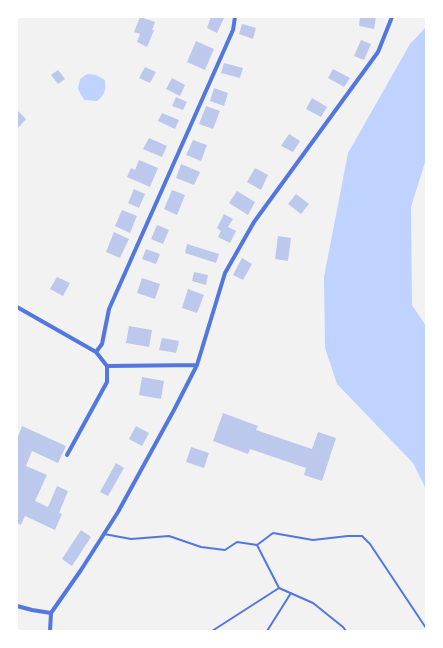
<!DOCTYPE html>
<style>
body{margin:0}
#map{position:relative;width:443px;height:648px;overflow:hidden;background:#f2f2f2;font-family:Mulish,sans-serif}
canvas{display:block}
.frame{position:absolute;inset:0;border:18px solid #fff;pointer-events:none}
</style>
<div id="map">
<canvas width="443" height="648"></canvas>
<div class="frame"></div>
</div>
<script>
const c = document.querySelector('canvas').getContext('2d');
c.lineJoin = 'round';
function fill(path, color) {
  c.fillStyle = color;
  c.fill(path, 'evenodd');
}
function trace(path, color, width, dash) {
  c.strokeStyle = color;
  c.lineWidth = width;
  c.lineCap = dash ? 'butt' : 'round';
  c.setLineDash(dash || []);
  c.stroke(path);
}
fill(new Path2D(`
 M426 27V159L411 207 412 305 426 326V489L413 463 337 384 325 348 324 277 348 153 410 44Z
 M87 74 96 75 105 80C106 90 105 95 97 101L84 100 78 89 80 79Z`), '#bfd3fe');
fill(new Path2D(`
 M140 17 155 22 152 30H154L147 47 137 42 140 34 134 32Z
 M211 17 224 18 217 33 207 28Z
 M360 17H376L374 29 359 26Z
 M242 24 256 28 253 39 239 34Z
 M361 40 371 44 364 60 354 56Z
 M196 41 214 49 205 70 187 62Z
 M224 63 243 68 240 78 221 73Z
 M145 67 156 72 150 83 139 78Z
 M333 69 350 78 344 87 328 78Z
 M58 70 65 79 58 84 51 75Z
 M172 78 185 85 180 96 166 89Z
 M214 88 228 93 224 106 210 101Z
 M176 97 187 102 183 110 172 106Z
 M312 98 327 107 321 117 306 109Z
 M206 106 220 111 213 129 199 124Z
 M17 110 26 119 17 129Z
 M162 113 179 120 175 129 158 121Z
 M289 134 300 141 293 152 281 146Z
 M149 138 167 146 162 157 143 149Z
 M193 140 207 145 201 161 186 155Z
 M139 160 158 168 150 187 127 177 131 168 135 170Z
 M181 164 200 172 194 185 176 178Z
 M255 168 268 175 261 190 247 182Z
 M134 189 145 194 139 208 128 203Z
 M172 190 185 195 177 215 164 209Z
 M237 191 255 202 248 215 229 203Z
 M296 194 309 204 301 214 288 204Z
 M122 210 137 216 130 233 115 226Z
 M224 214 233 219 228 227 236 231 230 243 218 237 221 231 217 228Z
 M157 225 169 230 163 244 151 239Z
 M114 232 129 239 120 258 106 252Z
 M278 236 291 238 288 261 275 259Z
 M187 244 219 254 216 263 185 253Z
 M146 249 160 254 156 264 142 259Z
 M242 258 252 264 243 280 233 275Z
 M194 272 208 275 206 285 192 281Z
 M57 277 70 283 63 296 50 289Z
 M142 278 160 284 155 299 137 293Z
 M188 289 204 295 197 313 182 308Z
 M129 326 152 330 149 347 126 343Z
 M162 338 179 341 176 353 159 350Z
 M142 377 164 381 161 399 139 395Z
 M223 413 258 426 256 430 312 449 318 432 336 438 322 481 304 475 306 468 250 449 248 454 213 441Z
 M22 426 66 446 58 463 32 451 26 466 47 475 35 501 48 507 57 486 68 491 59 513 62 514 55 530 25 516 21 525 17 523V439Z
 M136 426 149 433 142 446 129 439Z
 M191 447 209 453 204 468 186 462Z
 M116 463 124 468 108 496 100 492Z
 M81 530 91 537 72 566 62 559Z`), '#bdc9ec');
trace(new Path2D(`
 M104 534 131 539 169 536 201 547 225 550 237 542 257 545 279 588 313 603 343 627 346 631
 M257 545 273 533 313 540 348 536H362L370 544 426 628
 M212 631 279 588
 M267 631 291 593`), '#5277de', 2);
trace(new Path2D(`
 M17 307 96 352 107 366V382L67 455
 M96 352 102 344 109 309 233 30 235 17
 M107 366 197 365
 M17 606 32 610 51 613
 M50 631 51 613 81 570 118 512 174 410 197 365 225 273 254 222 378 52 392 17`), '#5277de', 4);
</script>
